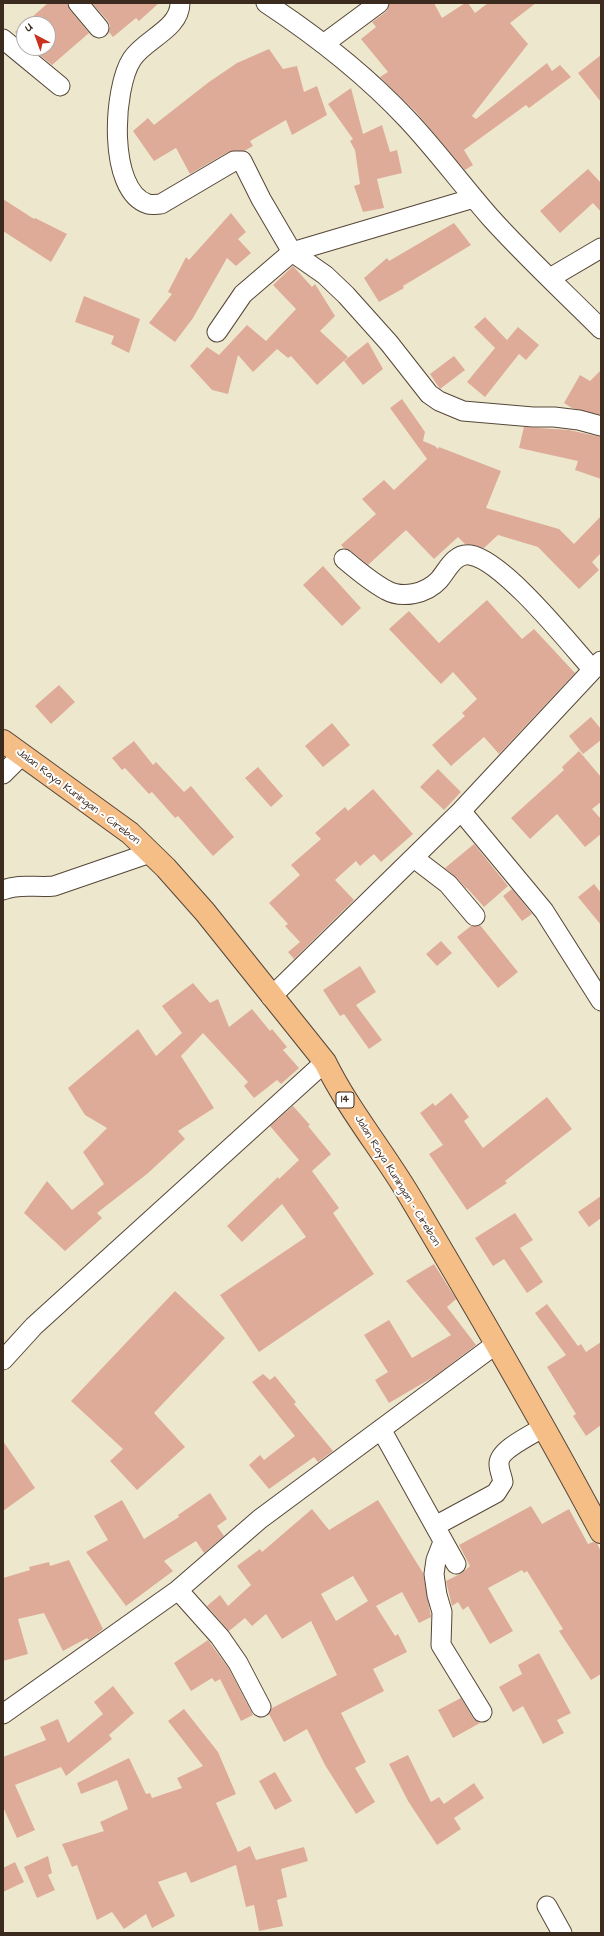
<!DOCTYPE html>
<style>
body{margin:0}
#map{position:relative;width:604px;height:1936px;overflow:hidden;background:#ede8cd;font-family:"Architects Daughter",sans-serif}
canvas{display:block}
.frame{position:absolute;inset:0;border:4px solid #3b2a1e;pointer-events:none}
.north{position:absolute;left:16px;top:16px;width:40px;height:40px;box-sizing:border-box;background:#fff;border:1px solid #b1aaa5;border-radius:50%;rotate:319deg;font-size:11px;font-weight:700;line-height:16px;text-align:center;color:#3b2a1e}
.north::after{content:'';display:block;margin:auto;width:14px;height:18px;background:#c8321e;clip-path:polygon(50% 0,100% 100%,50% 72%,0 100%)}
</style>
<div id="map">
<canvas width="604" height="1936"></canvas>
<div class="frame"></div>
<div class="north">U</div>
</div>
<script>
const c = document.querySelector('canvas').getContext('2d');
c.lineJoin = 'round';
function fill(path, color) {
  c.fillStyle = color;
  c.fill(path, 'evenodd');
}
function trace(path, color, width, dash) {
  c.strokeStyle = color;
  c.lineWidth = width;
  c.lineCap = dash ? 'butt' : 'round';
  c.setLineDash(dash || []);
  c.stroke(path);
}
function write(font, color, halo, rows, align = 'center') {
  c.font = font + ' "Architects Daughter",sans-serif';
  c.lineWidth = 4;
  c.setLineDash([]);
  c.textBaseline = 'middle';
  c.strokeStyle = halo;
  c.fillStyle = color;
  for (const [text, x, y, turn = 0] of rows) {
    c.save();
    c.translate(x, y);
    c.rotate((+turn || 0) * Math.PI / 180);
    c.textAlign = isNaN(turn) ? turn : align;
    if (halo) c.strokeText(text, 0, 0);
    c.fillText(text, 0, 0);
    c.restore();
  }
}
fill(new Path2D(`
 M48 3H67L70 10 89 33 52 65 31 48H48V24H24Z
 M92 3H159L139 21 136 18 113 37 109 32 110 26 108 21Z
 M390 3H434L442 18 465 3H468L475 13 488 3H536L510 23 528 44 472 116 476 119 547 63 552 71 560 65 571 77 529 108 526 105 464 150 473 165 465 170 416 112 380 77 388 72 361 39 376 27 372 22 386 12Z
 M24 24V42L15 32Z
 M269 49 283 69 297 66 304 92 317 86 327 115 292 135 286 120 250 141 253 146 244 151 228 152 190 174 176 148 154 161 133 131 148 118 154 125 209 82 237 63Z
 M601 55V102L578 73Z
 M351 88 363 134 382 125 390 152 397 150 402 173 377 179 384 208 363 212 354 186 360 184 355 150 350 141 353 139 328 104Z
 M588 169 601 183V212L593 203 560 233 540 211Z
 M3 199 34 219 35 218 67 234 51 262 3 231Z
 M231 213 246 232 238 239 251 253 236 266 227 258 193 318 175 342 149 323 172 294 168 292 186 257 189 260Z
 M454 223 471 245 403 286 404 288 379 302 364 278 387 258 389 261Z
 M293 266 312 287 315 284 335 316 320 331 348 357 317 385 291 356 288 358 277 349 253 372 238 355 228 394 212 390 190 366 207 347 219 355 247 325 266 341 296 309 273 285Z
 M84 296 140 319 129 353 111 344 114 336 75 322Z
 M485 317 507 340 518 327 539 345 526 360 519 354 485 397 467 382 495 348 474 327Z
 M368 342 383 369 363 385 344 361Z
 M454 356 465 370 440 389 430 374Z
 M601 370V415L572 408 564 403 580 375 590 381Z
 M402 399 425 432 423 441 435 446 438 449 439 447 501 471 486 508 559 529 574 544 601 516V553L592 562 599 570 579 589 538 547 498 535 484 548 474 545 465 544 458 537 434 559 406 530 368 565 351 551 344 548 341 545 376 514 362 499 384 480 394 490 427 459 390 408Z
 M524 427 569 430 601 437V479L575 470 578 461 519 448Z
 M323 566 361 608 342 626 303 585Z
 M487 600 522 639 534 629 575 673 499 754 484 737 451 766 432 745 465 716 462 713 477 699 453 672 441 684 389 629 409 611 439 643Z
 M59 685 75 702 51 724 35 706Z
 M591 717 601 729V740L583 754 569 736Z
 M332 723 350 745 323 767 305 746Z
 M134 741 153 765 156 762 184 792 191 786 234 837 213 856 178 816 175 818 152 792 149 794 125 768 122 770 112 758Z
 M579 751 601 777V802L592 809 601 819V834L585 847 557 814 530 839 511 818 564 770 562 767Z
 M258 767 283 796 271 807 245 778Z
 M438 769 461 792 444 810 420 787Z
 M373 789 413 834 381 862 374 854 360 866 356 861 335 880 354 900 294 959 288 952 300 942 285 926 288 924 269 903 300 875 291 865 321 839 315 833 345 807 348 811Z
 M474 844 508 886 484 907 467 888H466L456 877 445 868Z
 M594 884 601 893V925L578 897Z
 M512 889 532 914 522 921 503 896Z
 M480 925 518 972 498 988 457 937 471 926Z
 M441 941 452 953 437 966 426 954Z
 M360 966 376 992 356 1005 382 1040 369 1049 344 1014 340 1016 323 990Z
 M193 983 210 1003 218 999 229 1027 252 1009 270 1031 272 1029 287 1047 283 1050 299 1068 281 1084 277 1080 254 1098 244 1086 248 1082 203 1033 181 1056 214 1108 178 1131 185 1139 147 1174 97 1213 102 1218 65 1251 24 1213 47 1181 72 1210 104 1184 83 1152 107 1128 85 1115 68 1088 138 1029 156 1056 182 1033 162 1006Z
 M451 1093 469 1117 464 1121 483 1148 547 1097 572 1129 505 1181 507 1183 467 1210 429 1154 443 1145 420 1113 433 1103 435 1106Z
 M293 1106 310 1125 308 1126 331 1154 312 1171 339 1208 333 1213 374 1274 259 1352 220 1295 306 1237 282 1204 242 1242 227 1226 278 1177 279 1179 299 1160 270 1126Z
 M601 1196V1218L589 1227 578 1212Z
 M515 1213 533 1240 520 1248 543 1282 527 1293 504 1259 493 1266 475 1238Z
 M434 1264 456 1299 447 1307 476 1345 435 1376 389 1403 375 1380 388 1372 364 1335 389 1320 412 1358 451 1335 406 1281Z
 M175 1291 225 1338 154 1413 185 1447 137 1490 110 1461 123 1449 71 1401Z
 M547 1304 578 1346 581 1344 586 1352 601 1342V1425L586 1436 573 1416 576 1414 547 1367 566 1355 535 1313Z
 M263 1374 270 1380 275 1376 296 1402 294 1404 333 1451 318 1462 314 1457 269 1489 249 1465 260 1455 264 1460 295 1436 252 1382Z
 M3 1441 35 1488 3 1511Z
 M210 1493 227 1519 217 1526 224 1536 204 1553 196 1541 164 1561 173 1571 126 1606 86 1552 108 1540 94 1516 122 1500 144 1539 179 1517 178 1515Z
 M378 1500 423 1573 431 1617 419 1623 402 1592 376 1606 395 1636 398 1634 407 1652 373 1669 384 1691 341 1713 366 1762 355 1768 375 1802 356 1814 325 1765 307 1729 284 1742 269 1714 272 1708 337 1675 311 1621 282 1639 266 1614 252 1626 245 1618 229 1631 207 1606 220 1595 228 1606 251 1585 237 1566 260 1549 262 1552 312 1509 329 1530ZM353 1576 368 1601 336 1621 321 1594Z
 M531 1506 542 1524 569 1509 588 1544 593 1542 597 1543 601 1552V1674L591 1680 559 1631 563 1629 527 1571 524 1573 522 1570 488 1588 513 1631 490 1644 468 1606 463 1610 458 1602 452 1606 446 1581 462 1573 470 1566 459 1545Z
 M69 1560 103 1629 89 1640 87 1638 63 1651 44 1613 18 1619 28 1654 3 1661V1578L30 1570 29 1567 49 1562 50 1566Z
 M208 1640 229 1669 253 1715 241 1721 220 1679 215 1682 212 1678 191 1691 174 1663Z
 M539 1653 571 1713 557 1720 564 1733 543 1744 523 1706 513 1712 499 1687 522 1674 518 1665Z
 M113 1686 134 1713 109 1735 112 1739 66 1776 61 1767 15 1785 35 1830 17 1838 3 1807V1757L46 1740 40 1727 58 1719 68 1743 103 1714 94 1702Z
 M461 1698 473 1718 480 1723 453 1738 438 1710Z
 M184 1709 218 1752 236 1794 216 1803 238 1852 250 1846 256 1860 304 1847 308 1861 281 1869 287 1897 277 1900 283 1926 259 1931 254 1905 246 1907 236 1865 191 1883 186 1872 158 1882 175 1916 152 1928 146 1914 124 1929 112 1912 97 1920 77 1865 72 1867 62 1844 104 1831 100 1822 128 1809 117 1780 81 1794 77 1783 129 1758 146 1794 150 1793 152 1798 182 1788 177 1778 203 1766 168 1721Z
 M408 1755 431 1802 439 1797 444 1804 474 1783 484 1798 454 1818 461 1829 437 1845 408 1801 389 1764Z
 M275 1772 292 1801 275 1810 259 1781Z
 M48 1856 52 1873 48 1875 55 1890 37 1898 24 1867Z
 M15 1862 24 1882 3 1892V1868Z`), '#dfab99');
const minor = new Path2D(`
 M78 3 99 28
 M180 3C180 29 145 39 132 59 113 88 107 191 148 204 152 205 157 204 161 204L234 161H242L261 199 292 252 325 275 346 295 389 343 429 394 439 401 463 411 533 417H554L579 420 601 426
 M266 3C319 38 365 74 408 120 437 151 462 185 490 217 525 256 564 292 601 329
 M3 39 60 86
 M325 43 379 3
 M550 278 601 248
 M217 332 243 294 292 252 474 198
 M344 559C357 570 371 582 386 590 402 599 426 594 439 580 447 571 454 553 470 555 503 560 569 643 593 670
 M3 774 23 754
 M461 811 544 911 601 1001
 M414 858 448 884 475 916
 M3 890C19 883 37 888 54 886L150 853
 M271 997 461 811 601 661
 M3 1360 34 1326 325 1062
 M381 1429 456 1564
 M435 1526 496 1493 503 1482C502 1476 499 1470 499 1464 498 1450 533 1434 544 1427
 M443 1542 436 1560 434 1574 437 1595 442 1612 441 1645 482 1712
 M178 1590 220 1637 238 1663 261 1707
 M3 1714 178 1590 260 1519 496 1344
 M547 1906 562 1933`);
const highway = new Path2D(`
 M3 741 130 833 166 868 205 912 325 1062C348 1109 382 1150 409 1195 475 1306 540 1417 601 1532`);
trace(minor, '#564638', 21);
trace(highway, '#564638', 24);
trace(minor, '#fff', 19);
trace(highway, '#f6be87', 22);
for (const [x, y, w] of [
 [345,1100,18]
]) {
  const box = new Path2D();
  box.roundRect(x - w / 2, y - 8, w, 16, 3);
  c.fillStyle = '#fff';
  c.fill(box);
  trace(box, '#3b2a1e', 1);
}
write('bold 10px', '#3b2a1e', null, [
 ["14",345,1100]
]);
write('11px', '#3b2a1e', '#fff', [
 ["Jalan Raya Kuningan - Cirebon",78,797,37],
 ["Jalan Raya Kuningan - Cirebon",397,1181,58]
]);
</script>
